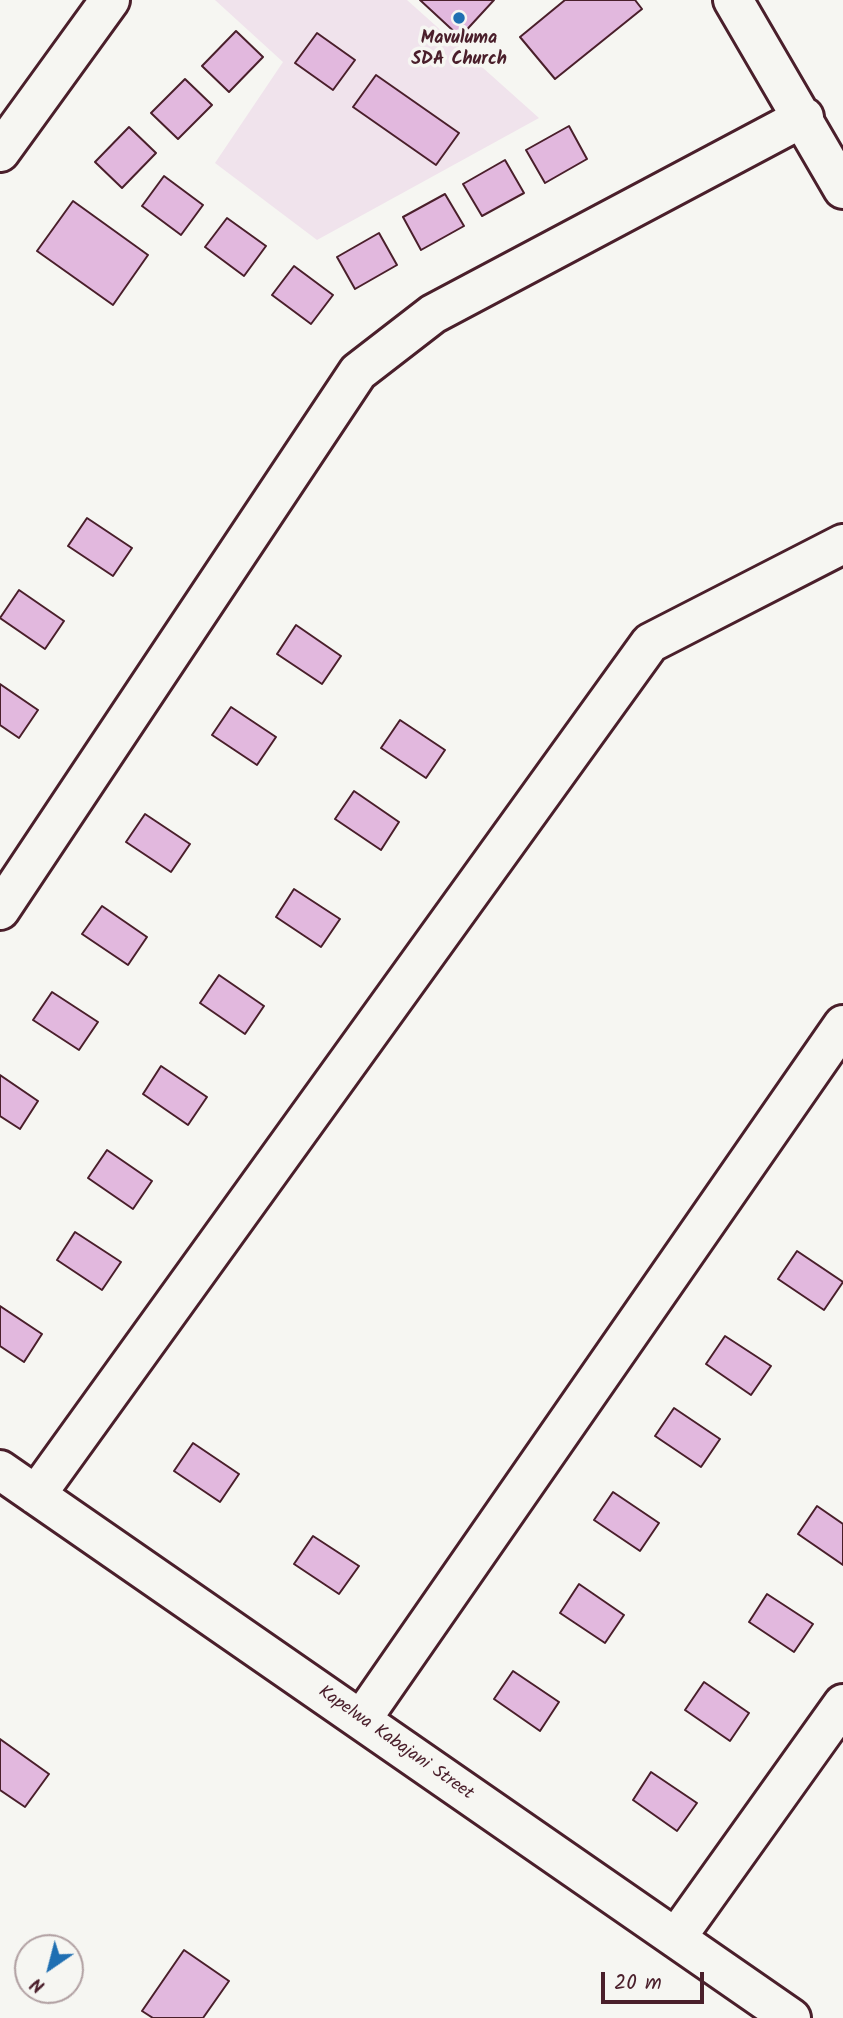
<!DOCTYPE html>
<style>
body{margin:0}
#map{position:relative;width:843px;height:2018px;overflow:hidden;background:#f6f6f2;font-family:Kalam,sans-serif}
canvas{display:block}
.north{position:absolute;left:14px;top:1934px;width:70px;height:70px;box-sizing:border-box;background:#f6f6f2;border:2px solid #b1a0a2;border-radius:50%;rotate:215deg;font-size:19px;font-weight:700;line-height:28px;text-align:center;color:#4a1f2b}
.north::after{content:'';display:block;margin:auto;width:24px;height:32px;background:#1f6fb2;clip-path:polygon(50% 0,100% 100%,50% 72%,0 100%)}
.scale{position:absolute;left:601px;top:1972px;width:103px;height:32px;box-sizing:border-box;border:4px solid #4a1f2b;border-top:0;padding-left:9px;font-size:21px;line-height:24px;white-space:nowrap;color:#4a1f2b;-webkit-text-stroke:5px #f6f6f2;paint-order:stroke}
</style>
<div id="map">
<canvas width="843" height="2018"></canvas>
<div class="north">N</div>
<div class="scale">20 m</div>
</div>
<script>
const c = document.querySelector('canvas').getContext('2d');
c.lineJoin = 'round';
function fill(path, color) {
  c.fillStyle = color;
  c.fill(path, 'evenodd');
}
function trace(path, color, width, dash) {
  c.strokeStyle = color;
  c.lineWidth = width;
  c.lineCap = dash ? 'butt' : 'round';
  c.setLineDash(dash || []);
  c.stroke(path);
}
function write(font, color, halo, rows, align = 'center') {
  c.font = font + ' Kalam,sans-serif';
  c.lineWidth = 7;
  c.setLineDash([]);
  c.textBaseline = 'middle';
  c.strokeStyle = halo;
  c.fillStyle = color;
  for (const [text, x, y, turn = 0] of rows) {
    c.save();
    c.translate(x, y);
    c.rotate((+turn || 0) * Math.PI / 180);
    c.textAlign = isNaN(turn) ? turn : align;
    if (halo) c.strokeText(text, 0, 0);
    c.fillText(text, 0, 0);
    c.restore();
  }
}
fill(new Path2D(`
 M215 0H407L539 118 317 240 215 163 283 62Z`), '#f0e3ec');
const building = new Path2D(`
 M420 0H494L460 37Z
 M565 0H635L642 9 555 79 520 37Z
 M236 31 263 57 229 92 202 66Z
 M317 33 355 60 333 90 295 63Z
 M376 75 459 133 436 165 353 107Z
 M185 79 212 105 178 139 151 113Z
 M569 126 587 159 545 183 526 150Z
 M129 127 156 153 122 188 95 162Z
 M505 160 524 193 482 216 463 184Z
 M164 176 203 205 181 235 142 206Z
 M445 194 464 226 421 250 403 217Z
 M73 201 148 255 113 305 37 251Z
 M227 218 266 246 244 276 205 247Z
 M379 233 397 265 355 289 337 257Z
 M294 266 333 295 311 324 272 295Z
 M87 518 132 548 113 576 68 546Z
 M19 590 64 621 45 649 0 618Z
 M296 625 341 656 322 684 277 654Z
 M0 684 38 710 19 738 0 725Z
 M231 707 276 737 257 765 212 735Z
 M400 720 445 750 426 778 381 748Z
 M354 791 399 822 381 850 335 819Z
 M145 814 190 844 171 872 126 842Z
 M294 889 340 919 321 947 276 917Z
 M102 906 147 937 128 965 82 934Z
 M219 975 264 1006 245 1034 200 1003Z
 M52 992 98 1022 79 1050 33 1020Z
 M161 1066 207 1097 188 1125 143 1094Z
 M0 1075 38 1101 20 1129 0 1116Z
 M107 1150 152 1181 133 1209 88 1178Z
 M75 1232 121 1262 102 1290 57 1260Z
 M797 1251 843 1282 824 1310 778 1279Z
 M0 1306 42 1334 24 1362 0 1346Z
 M725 1336 771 1366 751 1395 706 1364Z
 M674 1408 720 1439 701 1467 655 1436Z
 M193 1443 239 1474 220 1502 174 1471Z
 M613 1492 659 1523 640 1551 594 1520Z
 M817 1506 843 1524V1565L798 1534Z
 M313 1536 359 1566 339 1594 294 1564Z
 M579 1584 624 1615 605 1643 560 1613Z
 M767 1594 813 1624 794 1652 749 1622Z
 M513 1671 559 1702 540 1731 494 1699Z
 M704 1682 749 1713 730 1741 685 1710Z
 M0 1739 49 1774 25 1807 0 1790Z
 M651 1772 697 1803 677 1831 633 1800Z
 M184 1950 229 1981 203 2018H153L142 2011Z`);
fill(building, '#e2b8de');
trace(building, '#4a1f2b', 2);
const minor = new Path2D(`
 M733 0 843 189
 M0 152 110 0
 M0 910 358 372 433 314 804 117
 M0 1470 791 2018
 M36 1495 650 643 843 544
 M361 1720 843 1025
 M676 1938 843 1704`);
trace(minor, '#4a1f2b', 44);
trace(minor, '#f6f6f2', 38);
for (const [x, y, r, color] of [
 [459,18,7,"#1f6fb2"]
]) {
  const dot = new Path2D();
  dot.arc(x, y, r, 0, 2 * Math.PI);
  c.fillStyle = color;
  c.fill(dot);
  trace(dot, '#f6f6f2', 2.5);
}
write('bold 18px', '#4a1f2b', '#f6f6f2', [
 ["Mavuluma",459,40],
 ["SDA Church",459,61]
]);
write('18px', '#4a1f2b', '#f6f6f2', [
 ["Kapelwa Kabajani Street",395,1744,35]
]);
</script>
